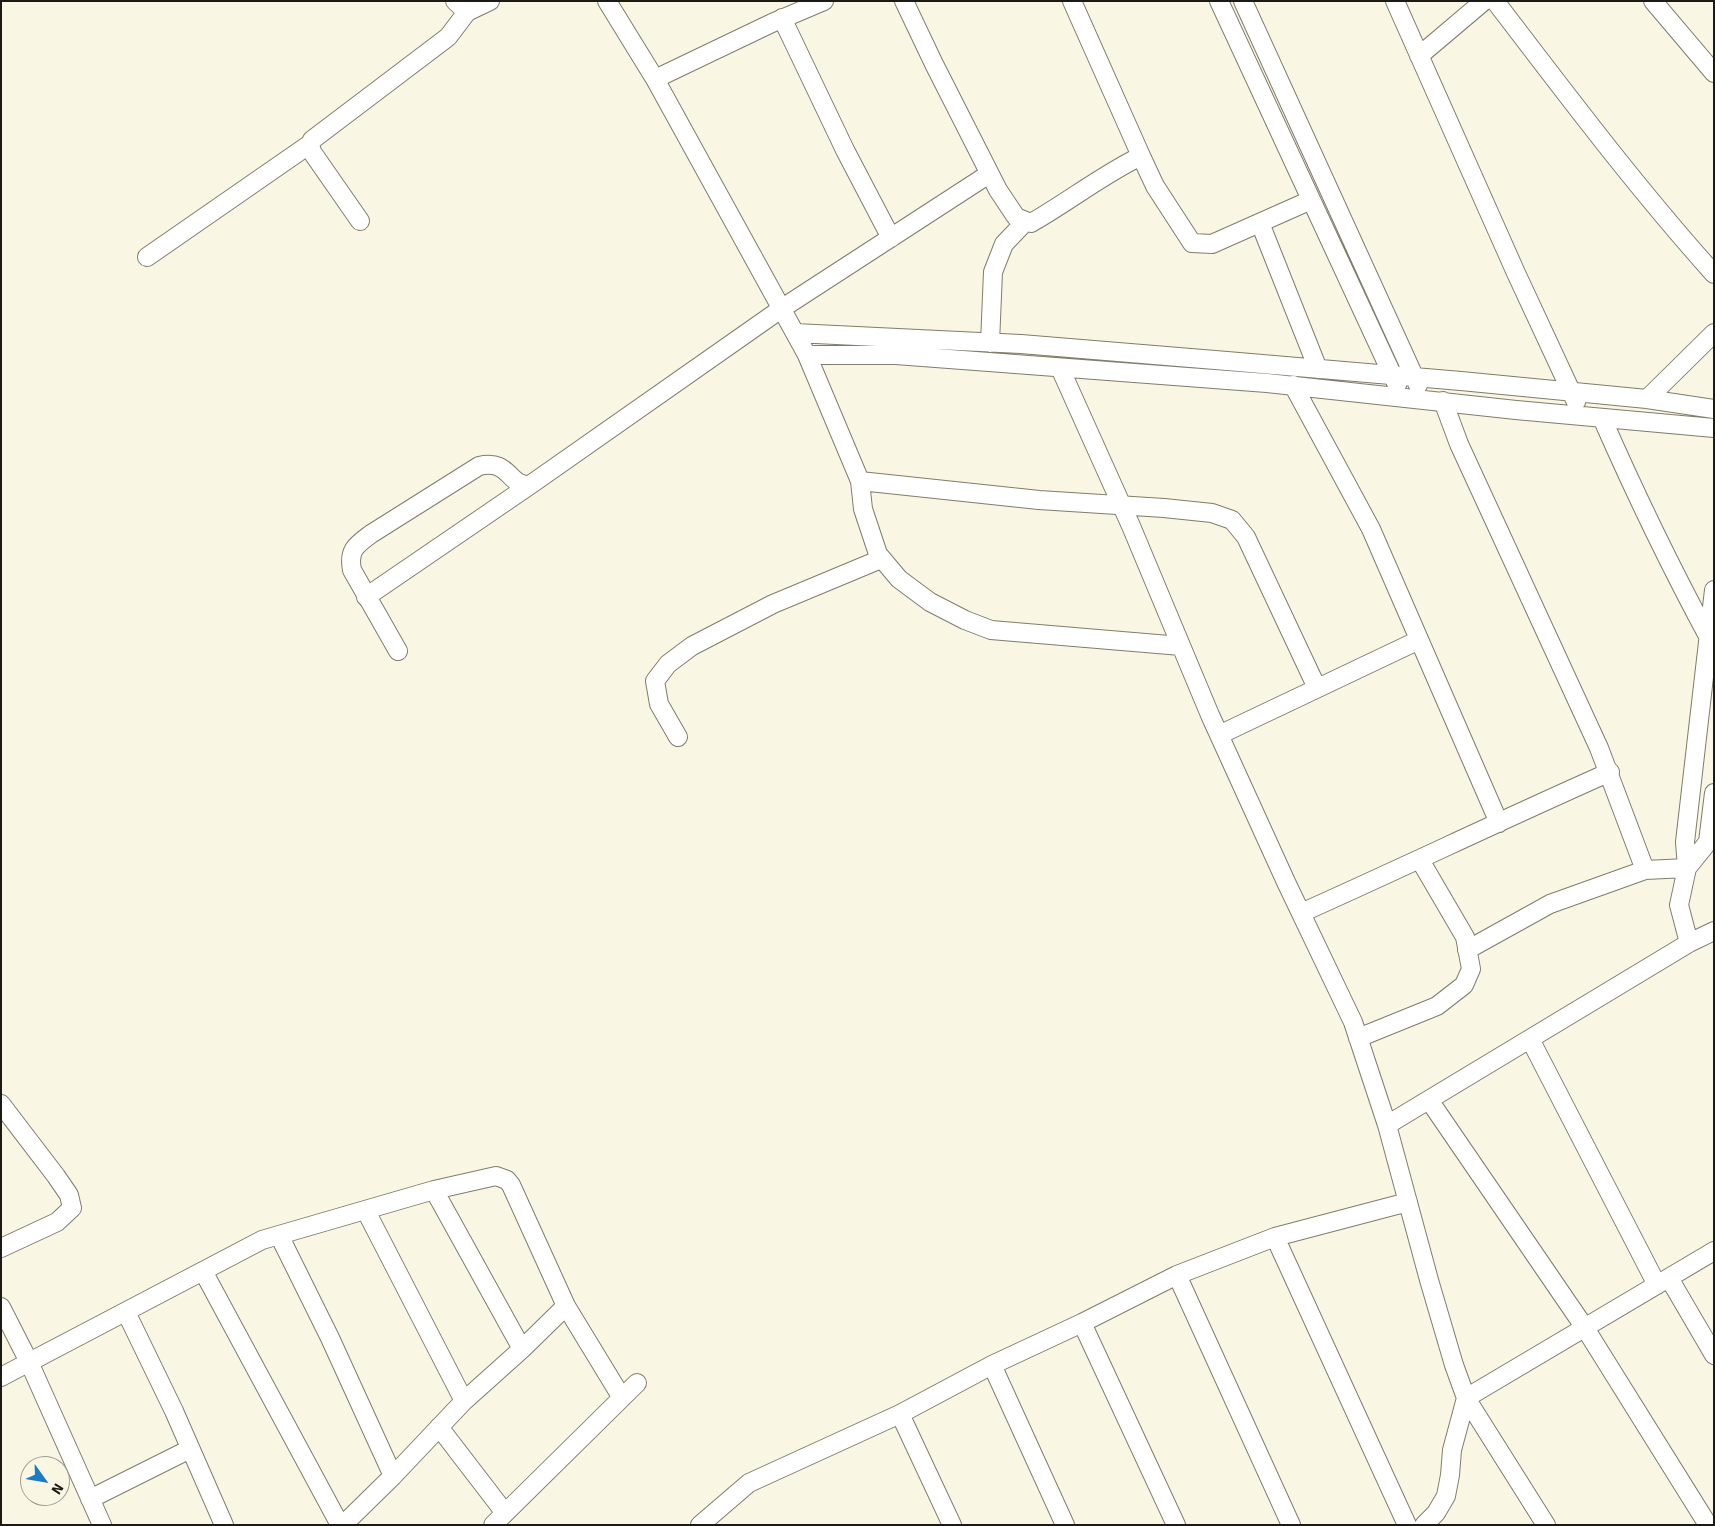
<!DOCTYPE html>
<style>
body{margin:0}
#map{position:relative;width:1715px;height:1526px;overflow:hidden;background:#f9f6e4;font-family:Signika,sans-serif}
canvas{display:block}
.frame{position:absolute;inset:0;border:2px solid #1b1a14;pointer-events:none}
.north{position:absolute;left:20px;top:1456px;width:50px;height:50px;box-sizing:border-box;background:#f9f6e4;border:1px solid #a09e91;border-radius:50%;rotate:122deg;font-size:14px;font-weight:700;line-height:20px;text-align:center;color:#1b1a14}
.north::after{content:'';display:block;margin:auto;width:18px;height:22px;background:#1a7cc8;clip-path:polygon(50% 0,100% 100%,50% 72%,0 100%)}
</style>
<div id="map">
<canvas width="1715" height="1526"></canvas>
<div class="frame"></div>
<div class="north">N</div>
</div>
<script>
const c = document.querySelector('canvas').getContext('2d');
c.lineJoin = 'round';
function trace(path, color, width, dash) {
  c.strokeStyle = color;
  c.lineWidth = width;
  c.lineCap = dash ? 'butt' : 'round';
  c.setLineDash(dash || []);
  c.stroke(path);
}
const minor = new Path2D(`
 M455 1 467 12
 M607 1 655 79 807 355 860 481 863 509 878 554 899 579 930 602 965 620 991 630 1181 646
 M904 1 934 64 998 190 1016 217 1031 223C1068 202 1102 175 1141 156L1155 186 1192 243 1212 244 1311 200
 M1072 1 1141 156
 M1219 1 1397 385
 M1243 1 1418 385
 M1395 1 1516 273 1576 402
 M1495 1C1566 94 1636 187 1714 274
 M1653 1 1714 73
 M782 18 845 150 891 238
 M1419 56 1484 1
 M655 79 772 23 824 1
 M360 221 312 152 310 144 312 140 448 37 467 12 490 1
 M1260 223 1318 369
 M147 257 310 144
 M795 333 1021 344 1227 361 1461 381 1647 399 1714 409
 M990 343 993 272 1004 244 1026 221
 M807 355H896L1267 383 1516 410 1714 428
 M1060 368 1131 526 1210 715 1286 882 1353 1022 1387 1125 1429 1280 1454 1365 1466 1398 1452 1450 1450 1475 1446 1496 1436 1513 1424 1525
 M1293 385 1371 529 1499 823
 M1647 399 1714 333
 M1443 401 1459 444 1599 748 1645 870 1687 868 1708 842 1714 793
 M1602 418C1635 493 1670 566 1709 638L1711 639
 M860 481 1039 500 1164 508 1212 513 1232 520 1246 537 1317 688
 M366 597 530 485 781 309 989 174
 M398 651 352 570C348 550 356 545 371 534L479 466C511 459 507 486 530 485
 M1219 735 1419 640
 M678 737 659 704 655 681 668 664 692 646 773 604 881 559
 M1301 913C1404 867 1506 818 1610 772
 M1689 943 1679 905 1687 868 1685 842 1714 590
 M1467 950 1550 904 1645 870
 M1358 1038 1437 1006 1464 985 1471 969 1465 937 1420 860
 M1530 1039 1657 1285
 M1429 1100 1585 1328 1708 1525
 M1 1104 56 1176 69 1195 72 1208 57 1222 1 1248
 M1387 1125 1689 943 1714 931
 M434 1190 522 1349
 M366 1211 464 1401
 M279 1235 434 1190 496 1176 507 1180 511 1185 566 1306 622 1398
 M1275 1237 1407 1525
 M203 1271 340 1525
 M1177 1275 1291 1525
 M1669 1278 1714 1355
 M1 1307 29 1362 102 1525
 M126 1312 174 1411 224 1525
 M1082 1323 1176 1525
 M992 1365 1065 1525
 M1 1377 262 1240 279 1235 330 1338 393 1476
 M900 1414 952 1525
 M439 1427 505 1513
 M90 1499 190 1449
 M343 1525 393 1476 464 1401 522 1349 566 1306
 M493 1525 637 1383
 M700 1525 749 1483 900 1414 992 1365 1082 1323 1177 1275 1275 1237 1408 1202
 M1546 1525 1466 1398 1714 1251`);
trace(minor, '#807d6c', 20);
trace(minor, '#fff', 18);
</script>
